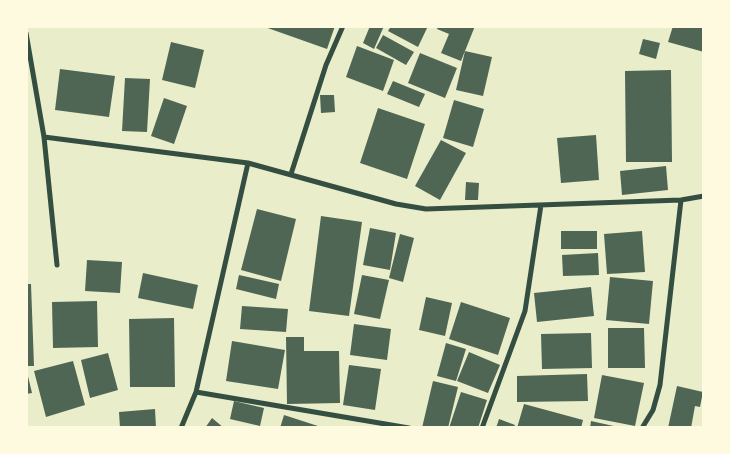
<!DOCTYPE html>
<style>
body{margin:0}
#map{position:relative;width:730px;height:454px;overflow:hidden;background:#e9edc9;font-family:Cabin,sans-serif}
canvas{display:block}
.frame{position:absolute;inset:0;border:28px solid #fefae0;pointer-events:none}
</style>
<div id="map">
<canvas width="730" height="454"></canvas>
<div class="frame"></div>
</div>
<script>
const c = document.querySelector('canvas').getContext('2d');
c.lineJoin = 'round';
function fill(path, color) {
  c.fillStyle = color;
  c.fill(path, 'evenodd');
}
function trace(path, color, width, dash) {
  c.strokeStyle = color;
  c.lineWidth = width;
  c.lineCap = dash ? 'butt' : 'round';
  c.setLineDash(dash || []);
  c.stroke(path);
}
fill(new Path2D(`
 M262 26H335L327 49Z
 M370 26H384L374 49 363 43Z
 M391 26H428L418 47 388 31Z
 M438 26H475L461 61 441 53 449 34 437 29Z
 M673 26H704V52L668 42Z
 M383 35 414 52 406 65 376 48Z
 M643 39 660 43 656 59 639 54Z
 M171 42 204 50 195 88 162 80Z
 M357 46 394 60 383 91 346 77Z
 M465 51 492 57 483 96 456 90Z
 M420 53 457 68 445 98 408 83Z
 M60 69 115 76 109 117 55 110Z
 M671 70 672 162H626L625 71Z
 M125 78 150 79 147 132 122 131Z
 M393 81 425 94 419 107 387 94Z
 M320 95H334L335 112 321 113Z
 M164 98 187 106 174 144 151 136Z
 M454 100 484 109 473 147 443 138Z
 M378 108 425 124 407 179 360 163Z
 M596 135 599 180 561 183 557 138Z
 M441 140 466 153 440 200 415 186Z
 M666 166 668 190 622 195 620 171Z
 M466 182 479 183 478 200H465Z
 M257 209 296 219 281 281 241 270Z
 M321 216 362 222 349 316 309 311Z
 M370 228 396 233 390 270 363 265Z
 M561 231H597V249H561Z
 M642 231 645 272 607 274 604 234Z
 M400 234 414 238 403 282 389 278Z
 M598 253 599 275 563 276 562 255Z
 M87 260 122 262 120 293 85 291Z
 M143 273 198 285 193 309 138 298Z
 M239 275 279 284 276 299 236 289Z
 M362 275 389 280 380 319 354 314Z
 M610 277 653 281 649 324 606 320Z
 M26 284H31L34 366H26Z
 M591 287 594 316 537 322 534 293Z
 M426 297 452 303 445 336 419 330Z
 M97 301 98 347 53 348 52 302Z
 M461 302 510 318 498 355 449 339Z
 M242 306 288 309 286 332 240 329Z
 M174 318 175 387H130L129 319Z
 M354 324 391 329 387 360 350 355Z
 M608 328H644L645 368H608Z
 M591 333 592 368 542 369 541 334Z
 M286 337H304V351H339L340 403 287 404Z
 M232 341 285 350 278 389 226 381Z
 M446 343 466 349 456 381 437 376Z
 M469 352 500 365 488 393 457 381Z
 M108 353 118 390 90 398 81 360Z
 M73 361 85 405 46 417 34 371Z
 M349 365 381 369 375 410 343 405Z
 M26 368 32 393 26 394Z
 M587 374 588 401 517 402V376Z
 M602 375 644 383 635 426 594 418Z
 M433 381 458 387 448 428H422Z
 M677 386 703 392 700 407 695 406 691 428H668Z
 M461 392 487 400 478 428H449Z
 M234 401 264 408 260 426 230 419Z
 M524 404 583 420 581 428H517Z
 M155 409 156 428H120L119 412Z
 M284 415 321 427V428H280Z
 M212 418 224 428H205Z
 M499 419 515 425 514 428H496Z
 M591 421 618 427V428H590Z`), '#4f6655');
trace(new Path2D(`
 M26 33 44 137 57 265
 M44 137 248 163 396 204 426 209 681 200 704 196
 M291 174 326 65 343 26
 M196 392 409 428
 M181 428 196 392 248 163
 M482 428 525 311 541 205
 M642 428 653 410 660 385 681 200`), '#344e41', 5);
</script>
